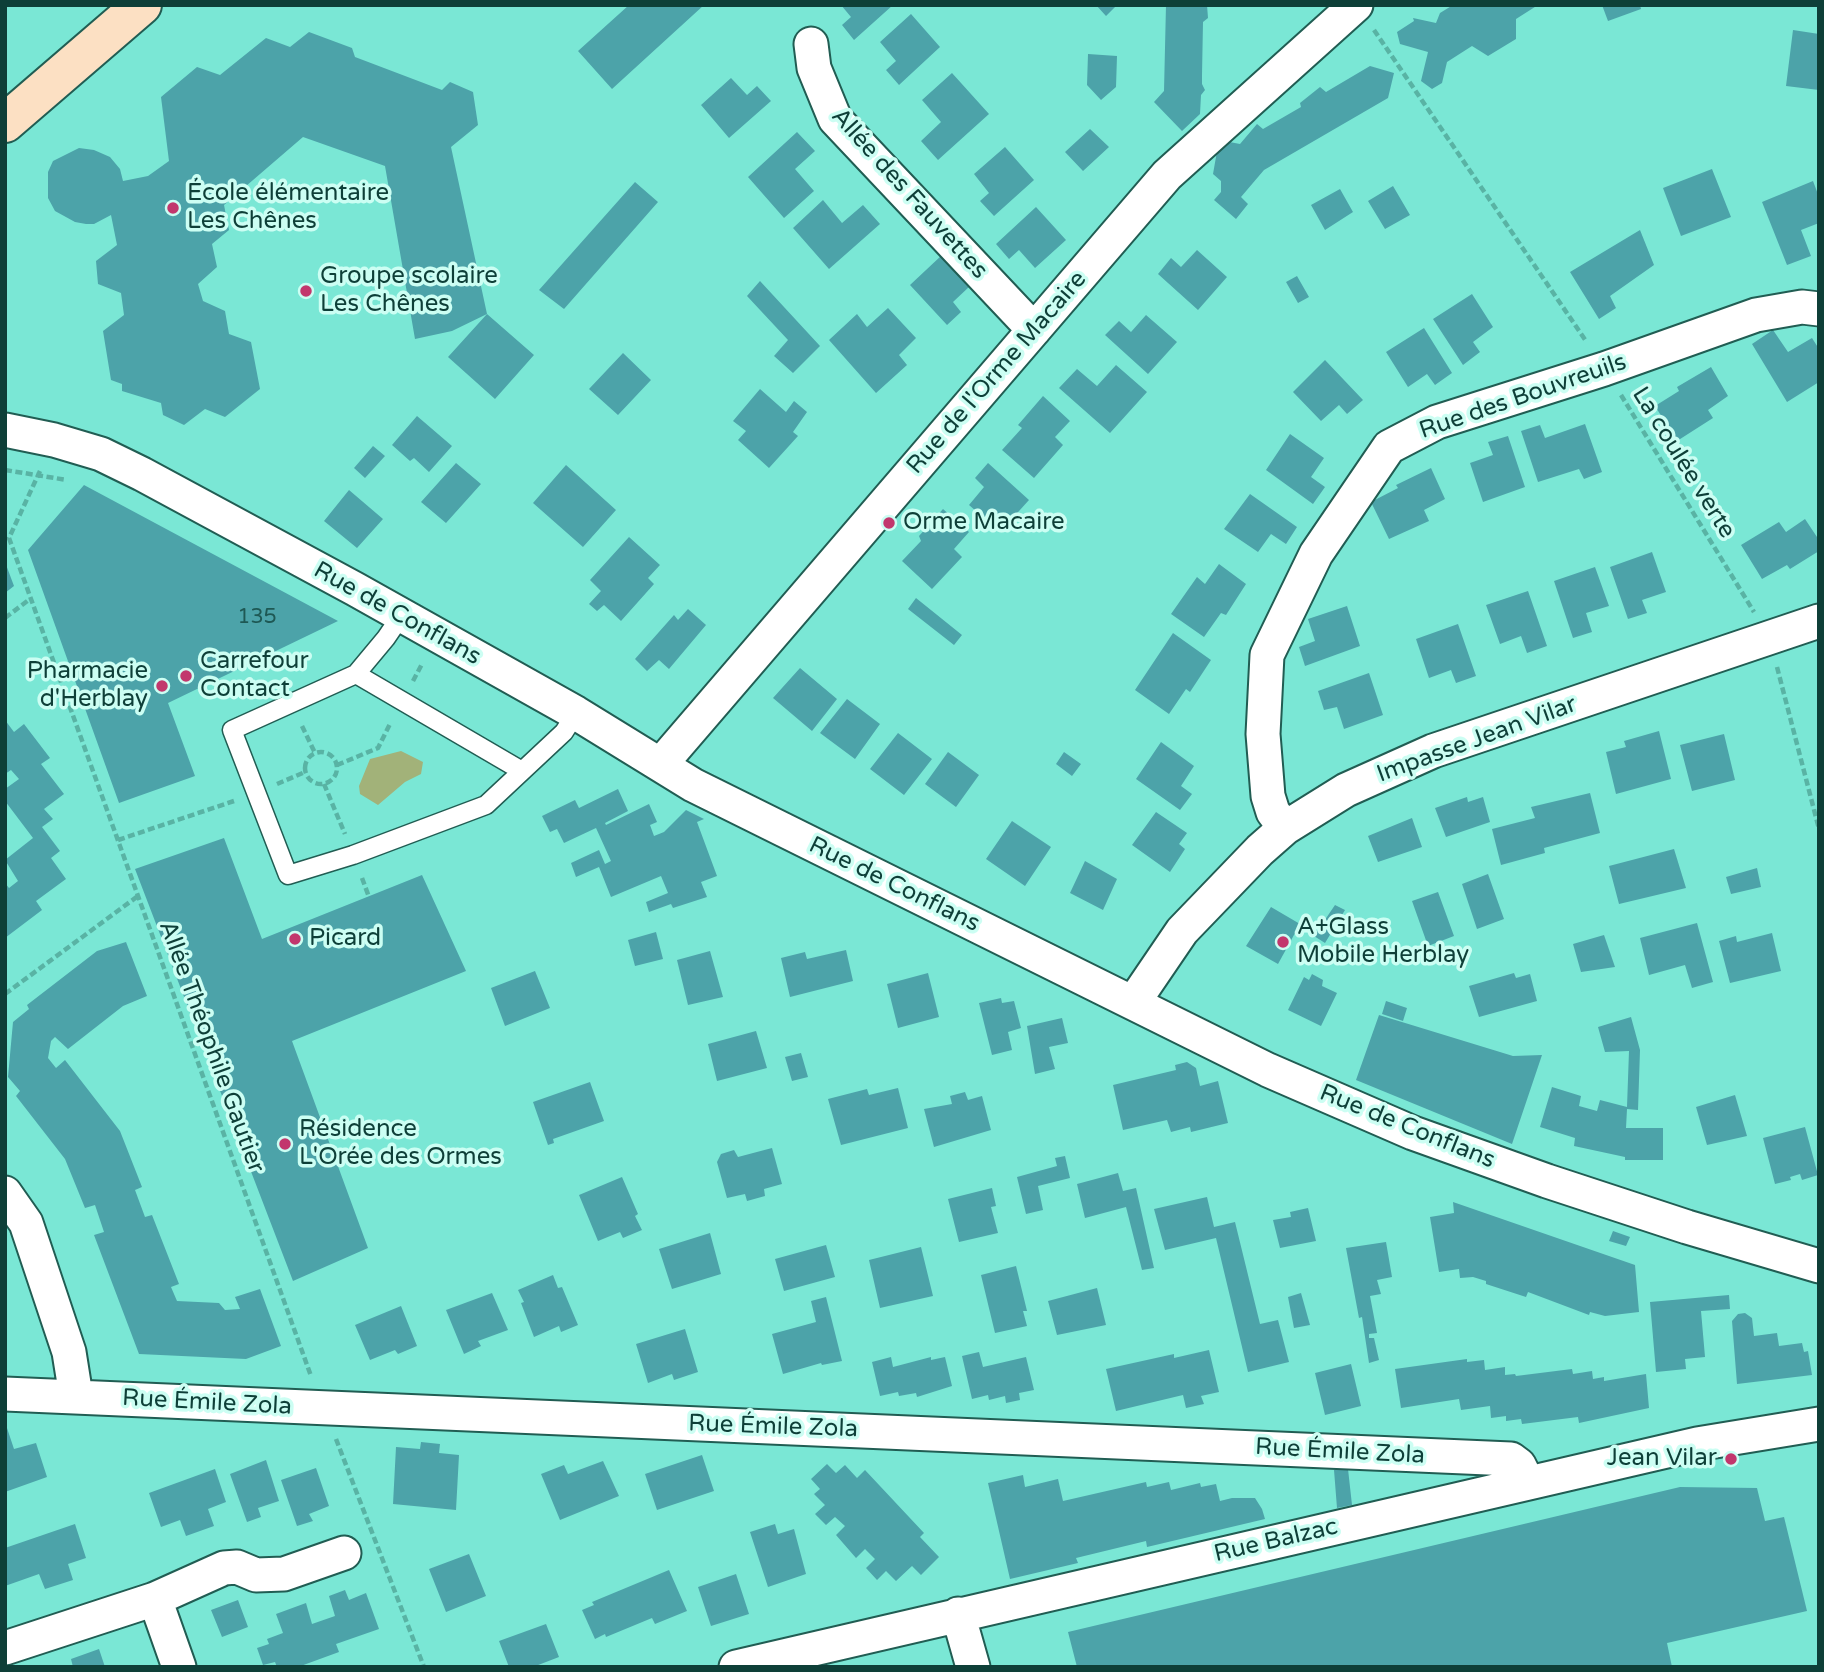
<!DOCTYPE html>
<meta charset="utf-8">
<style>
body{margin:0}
#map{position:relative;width:1824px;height:1672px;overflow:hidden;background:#7ae7d5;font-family:"Varela Round",sans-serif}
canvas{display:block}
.frame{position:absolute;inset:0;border:7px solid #0e3f38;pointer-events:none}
</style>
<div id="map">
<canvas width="1824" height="1672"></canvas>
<div class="frame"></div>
</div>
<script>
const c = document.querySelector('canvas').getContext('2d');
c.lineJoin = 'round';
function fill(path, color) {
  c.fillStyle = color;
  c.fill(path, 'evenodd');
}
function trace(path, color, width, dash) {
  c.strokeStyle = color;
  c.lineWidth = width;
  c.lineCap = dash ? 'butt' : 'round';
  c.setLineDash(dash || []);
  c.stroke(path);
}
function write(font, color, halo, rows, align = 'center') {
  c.font = font + ' "Varela Round",sans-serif';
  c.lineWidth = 7;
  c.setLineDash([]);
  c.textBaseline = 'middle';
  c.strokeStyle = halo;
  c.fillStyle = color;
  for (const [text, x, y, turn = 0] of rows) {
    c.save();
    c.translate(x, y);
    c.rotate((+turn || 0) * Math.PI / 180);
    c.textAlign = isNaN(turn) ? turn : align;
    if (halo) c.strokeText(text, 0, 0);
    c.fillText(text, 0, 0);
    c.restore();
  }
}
fill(new Path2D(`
 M401 751 423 762 421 774 405 782 378 805 360 794 359 786 370 759Z`), '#a2b279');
fill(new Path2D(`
 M629 5H704L612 89 578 51Z
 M841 5H893L854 40 842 25 851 17Z
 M1096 5H1117L1106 16Z
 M1166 5H1207L1208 18 1203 22 1202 75V84L1205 90 1201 95 1200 114 1182 131 1154 102 1164 91Z
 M1453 5H1538L1516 19V39L1488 56 1472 46 1447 62 1442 83 1432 89 1421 81 1428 52 1400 44 1397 32 1414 21 1413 18 1436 23 1440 13Z
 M1602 5H1640L1641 9 1608 21Z
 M911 14 940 47 899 85 886 70 896 61 880 42Z
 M1793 30 1819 34V90L1786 86Z
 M309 32 352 48 355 57 442 90 450 82 473 92 478 125 451 147 487 314 534 355 495 399 448 357 487 314 452 331 415 339 385 166 303 137 224 205 229 230 212 244 217 267 198 284 203 301 225 311 229 334 251 342 260 389 225 417 205 409 184 425 163 415 161 403 122 391V384L111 380 103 331 124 315 121 293 98 284 96 261 117 245 111 215 94 224H86L75 222 55 211 48 198V172L53 161 79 148 94 150 110 157 120 169 123 181 148 176 169 161 161 97 197 67 220 75 266 38 290 47Z
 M1088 54 1117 56 1116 87 1101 100 1087 85Z
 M1370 66 1394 73 1388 98 1264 170 1241 197 1248 204 1236 219 1214 200 1221 192V181L1213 174 1219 140 1240 144 1257 124 1263 129 1301 107 1300 103 1320 87 1326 92Z
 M952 73 989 114 938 160 921 141 941 122 922 100Z
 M731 78 747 95 757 86 771 101 729 138 701 105Z
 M1090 129 1109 147 1083 171 1065 152Z
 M797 132 815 151 795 169 814 191 784 218 748 177Z
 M1005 147 1034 180 994 216 980 201 989 193 974 174Z
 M1712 169 1731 217 1681 236 1663 188Z
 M1813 181 1819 197V223L1801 230 1811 256 1787 265 1762 202Z
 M635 182 658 202 564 309 539 290Z
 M1393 186 1410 215 1385 229 1368 201Z
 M1340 189 1353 212 1325 230 1311 205Z
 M823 200 842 223 863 205 880 224 829 269 793 228Z
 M1036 207 1066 240 1035 268 1019 250 1009 259 996 244Z
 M1640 230 1654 265 1610 296 1616 308 1599 319 1570 272Z
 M1197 250 1227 277 1198 310 1158 274 1171 258 1181 267Z
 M942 255 970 286 953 302 961 312 947 325 910 285Z
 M1297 276 1309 297 1298 303 1286 282Z
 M760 281 820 346 793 373 774 356 788 340 747 296Z
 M1472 294 1493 327 1473 342 1480 352 1463 365 1433 319Z
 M888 308 916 338 899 355 907 365 876 393 829 340 857 314 867 327Z
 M1146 315 1177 342 1148 374 1105 335 1119 321 1131 332Z
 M1424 328 1452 373 1435 385 1427 374 1408 387 1386 352Z
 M1773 330 1788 352 1812 338 1819 349V382L1787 402 1752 344Z
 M623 353 651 380 618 415 589 389Z
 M1325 360 1363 400 1347 414 1339 405 1321 421 1293 392Z
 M1116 365 1147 392 1110 433 1059 388 1077 369 1097 386Z
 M1711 367 1728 396 1708 410 1713 418 1677 441 1655 406 1679 391 1677 387Z
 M760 389 786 412 794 401 807 412 793 432 798 436 769 468 738 440 746 431 733 421Z
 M1043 396 1070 421 1055 437 1063 445 1034 478 1002 450 1022 428 1018 425Z
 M417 416 452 446 429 472 414 458 410 461 392 445Z
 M1585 424 1602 472 1584 479 1579 469 1538 482 1521 431 1540 425 1545 438Z
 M1290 434 1324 458 1311 477 1325 487 1313 504 1266 470Z
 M1508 436 1525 487 1483 502 1470 463 1493 455 1488 442Z
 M373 446 385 456 365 478 354 468Z
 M456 463 481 484 446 523 421 502Z
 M988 463 1029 500 1000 532 969 505 984 487 975 478Z
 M566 465 616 510 583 547 533 503Z
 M1431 468 1445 499 1424 510 1429 521 1389 539 1371 502 1398 488 1396 485Z
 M84 485 338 621 168 703 195 776 119 803 28 550Z
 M349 490 383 519 357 548 324 521Z
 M1250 494 1297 527 1286 544 1271 534 1258 552 1224 529Z
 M943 509 969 532 954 549 962 557 932 589 902 561 921 541 919 536Z
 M1805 519 1819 540V551L1790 569 1787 565 1762 579 1741 545 1779 522 1786 532Z
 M629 537 660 565 648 578 654 584 621 621 604 605 597 611 589 604 601 591 590 580Z
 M1652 552 1666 592 1642 600 1647 613 1628 619 1610 567Z
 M5 562 14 586 5 593Z
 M1219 564 1246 584 1226 615 1221 613 1204 637 1171 614 1197 577 1205 584Z
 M1595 567 1609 606 1586 613 1592 632 1573 638 1554 581Z
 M1528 591 1547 646 1527 653 1521 636 1500 644 1486 605Z
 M916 598 962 635 954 645 908 609Z
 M1347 606 1360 646 1305 666 1299 647 1315 641 1308 619Z
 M688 609 706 625 669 669 659 660 647 671 635 659 674 615 678 620Z
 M1458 624 1476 676 1456 683 1451 670 1429 678 1416 639Z
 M1173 633 1211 660 1190 692 1186 689 1169 714 1135 690Z
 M800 668 837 699 812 731 773 698Z
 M1369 673 1383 715 1344 729 1337 707 1324 710 1318 691Z
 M847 699 880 724 855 759 820 733Z
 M5 720 14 732 24 724 50 758 41 764 64 794 44 809 53 819 42 827 60 851 51 858 66 879 36 901 42 910 5 938V883L9 888 18 881 5 860 33 838 5 801V789L19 779 11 770 5 774Z
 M1659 731 1671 779 1616 794 1606 752 1626 747 1624 741Z
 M898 733 932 759 904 795 870 769Z
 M1724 734 1735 780 1692 791 1680 745Z
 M1161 742 1194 766 1181 786 1192 794 1180 810 1136 779Z
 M948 752 979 775 956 807 925 784Z
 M1064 752 1081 764 1072 776 1056 764Z
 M618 789 628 811 605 823 606 825 649 804 657 822 650 825 654 836 664 832 686 810 704 819 697 822 717 876 701 882 707 897 673 908 671 904 649 912 646 902 668 893 661 876 611 897 599 867 576 877 571 863 599 850 605 864 611 861 596 828 564 843 557 829 550 832 542 816 575 800 579 808Z
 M1590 793 1600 833 1544 848 1545 853 1501 865 1492 829 1535 818 1531 807Z
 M1467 797 1468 802 1483 797 1490 822 1446 837 1435 808Z
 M1156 812 1187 833 1179 844 1185 849 1170 872 1132 845Z
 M1412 818 1422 847 1378 862 1368 836Z
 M1012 821 1051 847 1025 886 986 859Z
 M224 838 262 939 422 875 466 971 292 1041 368 1248 293 1281 135 869Z
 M1674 849 1686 888 1619 904 1609 866Z
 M1085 861 1117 879 1103 910 1070 893Z
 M1757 868 1761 887 1731 894 1726 877Z
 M1488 874 1504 919 1477 929 1462 884Z
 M1438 892 1454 936 1428 946 1412 901Z
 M1335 905 1345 910 1325 943 1314 936Z
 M1271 907 1300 924 1278 964 1246 946Z
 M1697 923 1713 982 1692 988 1685 965 1649 975 1640 938Z
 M656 932 663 959 635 966 628 940Z
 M1772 933 1781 971 1730 983 1719 941 1736 936 1737 942Z
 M1604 935 1615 967 1581 972 1573 944Z
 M126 942 147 996 123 1006 68 1049 55 1037 51 1041 48 1058 56 1068 65 1060 120 1131 142 1187 135 1190 145 1217 152 1215 179 1284 171 1287 177 1301 219 1303 225 1310 240 1309 235 1297 260 1289 281 1346 246 1359 139 1354 94 1235 104 1232 95 1205 85 1208 65 1159 16 1096 20 1091 8 1077 13 1022 29 1009 27 1005 97 951Z
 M846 950 853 981 790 997 781 958 805 952 807 959Z
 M710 951 723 997 688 1005 677 960Z
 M535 971 550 1008 505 1026 491 988Z
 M928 973 939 1017 898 1028 887 984Z
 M1514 973 1516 978 1530 974 1537 1001 1479 1017 1469 986Z
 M1312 974 1323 980 1322 986 1337 993 1321 1026 1288 1010 1304 977 1309 980Z
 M1001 998 1002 1003 1014 1001 1021 1028 1008 1032 1012 1050 992 1055 979 1003Z
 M1386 1001 1407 1008 1403 1021 1382 1014Z
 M1379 1015 1513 1056 1542 1055 1512 1144 1356 1080Z
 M1631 1017 1640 1050 1638 1110 1627 1109 1626 1128H1663V1160H1625V1157L1574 1146 1575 1138 1540 1127 1552 1087 1581 1096 1579 1106 1597 1111 1600 1100 1627 1107 1629 1051 1605 1052 1598 1027Z
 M1062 1018 1068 1043 1049 1047 1055 1069 1035 1074 1027 1026Z
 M756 1031 767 1068 717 1081 708 1044Z
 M801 1053 808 1077 792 1081 785 1057Z
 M1187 1062 1196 1068 1200 1086 1218 1081 1228 1123 1191 1132 1190 1127 1171 1132 1167 1120 1123 1130 1113 1085 1176 1070 1175 1065Z
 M590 1082 604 1121 553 1139 554 1143 548 1145 533 1102Z
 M898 1088 908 1128 841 1145 828 1099 867 1089 869 1095Z
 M965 1092 968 1100 982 1096 991 1130 934 1147 924 1109 952 1104 950 1096Z
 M1735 1095 1747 1136 1707 1145 1696 1107Z
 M1805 1127 1818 1175 1802 1180 1800 1174 1790 1177 1791 1180 1775 1184 1763 1138Z
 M772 1148 782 1184 764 1189 765 1196 747 1201 745 1194 727 1198 717 1162 721 1154 734 1150 738 1157Z
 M1065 1156 1070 1178 1038 1186 1043 1210 1026 1214 1017 1177 1057 1166 1055 1158Z
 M1118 1173 1123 1191 1136 1188 1154 1268 1142 1270 1126 1207 1085 1218 1077 1184Z
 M622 1177 638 1214 635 1216 642 1230 623 1238 620 1232 598 1241 579 1195Z
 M992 1188 996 1206 991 1207 998 1233 959 1242 948 1199Z
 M1207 1197 1214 1227 1235 1222 1260 1324 1278 1320 1289 1362 1248 1372 1216 1238 1165 1250 1154 1209Z
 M1453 1202 1635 1265 1639 1312 1605 1316 1590 1312 1589 1315 1528 1292 1526 1297 1486 1284V1281L1473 1277 1460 1278 1459 1269 1439 1272 1430 1217 1454 1213Z
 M1308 1208 1316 1241 1280 1248 1273 1220 1291 1217 1290 1212Z
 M1613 1231 1630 1237 1626 1246 1609 1241Z
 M710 1233 721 1274 672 1289 659 1249Z
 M1386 1242 1392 1277 1377 1280 1381 1294 1370 1296 1377 1333 1369 1334V1338H1374L1379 1360 1369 1363 1362 1317 1359 1318 1346 1248Z
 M826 1245 835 1277 784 1291 775 1259Z
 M921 1247 933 1296 880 1308 869 1260Z
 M1016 1266 1027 1311H1023L1027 1326 995 1333 981 1275Z
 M553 1275 558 1288 562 1287 578 1325 561 1332 559 1326 534 1337 521 1303 524 1302 518 1290Z
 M1097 1288 1106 1325 1057 1335 1048 1301Z
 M492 1293 508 1330 478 1341 481 1346 464 1354 446 1310Z
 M1301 1293 1310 1325 1294 1328 1288 1297Z
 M1729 1295 1730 1309 1701 1311 1705 1357 1685 1359 1686 1369 1656 1372 1650 1302Z
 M826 1297 842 1361 822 1365 821 1363 783 1374 772 1334 816 1322 811 1301Z
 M401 1306 417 1346 398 1354 395 1350 370 1360 355 1325Z
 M1745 1313 1752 1318 1754 1336 1777 1333 1779 1346 1802 1343 1804 1352 1808 1351 1812 1375 1737 1384 1732 1321 1738 1314Z
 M685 1329 698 1372 674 1380 672 1374 648 1383 636 1344Z
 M1209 1350 1219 1392 1201 1396 1204 1404 1186 1408 1183 1395 1116 1411 1106 1369 1174 1354V1358Z
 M979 1352 983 1367 1026 1357 1034 1390 1019 1393 1020 1400 1006 1403 1005 1396 989 1400 988 1395 972 1399 962 1356Z
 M891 1357 893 1367 931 1357V1360L945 1357 952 1386 917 1397 916 1393 899 1396 898 1392 880 1396 872 1362Z
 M1467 1359V1362L1484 1360 1485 1370 1505 1367V1375L1515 1374 1516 1376 1572 1369 1573 1374 1592 1371 1593 1379 1604 1377V1381L1646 1374 1649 1408 1579 1423 1578 1417 1522 1424 1521 1419 1506 1421V1416L1491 1418 1490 1406 1461 1410 1459 1399 1401 1408 1395 1369Z
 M1351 1364 1361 1406 1325 1415 1315 1373Z
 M6 1425 14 1449 36 1443 47 1477 5 1492Z
 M421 1442 440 1444 439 1453 459 1455 456 1510 393 1504 396 1447 420 1449Z
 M702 1455 714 1491 657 1510 645 1474Z
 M266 1460 279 1501 258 1508 261 1517 247 1522 230 1474Z
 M603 1461 619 1496 560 1520 541 1474 564 1465 568 1474Z
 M827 1464 836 1473 845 1465 857 1478 865 1470 924 1533 920 1537 939 1557 921 1575 912 1566 896 1581 886 1571 877 1580 866 1568 875 1559 865 1549 856 1558 836 1535 845 1526 835 1517 826 1525 815 1514 825 1505 814 1494 820 1489 811 1479Z
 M316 1468 329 1506 309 1514 313 1521 297 1526 281 1480Z
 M215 1469 226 1502 208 1509 214 1526 186 1536 180 1520 161 1527 149 1493Z
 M1348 1469 1352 1505 1337 1508 1334 1470Z
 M1023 1475 1025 1487 1058 1479 1063 1501 1146 1482 1147 1487 1169 1482 1171 1490 1200 1483 1201 1487 1216 1484 1220 1501 1232 1498H1255L1262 1509 1265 1519 1147 1547 1146 1541 1076 1558 1078 1563 1010 1579 988 1483Z
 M1680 1487 1757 1488 1765 1521 1784 1517 1807 1611 1667 1643 1672 1667H1077L1068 1632Z
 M75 1524 86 1558 68 1564 73 1580 45 1589 39 1574 5 1586V1548Z
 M775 1524 778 1534 794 1529 806 1574 768 1587 750 1532Z
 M469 1554 486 1596 446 1612 429 1569Z
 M669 1570 687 1611 655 1624 652 1618 606 1637 605 1634 595 1639 582 1610 594 1605 592 1602Z
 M736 1574 749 1614 711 1626 698 1587Z
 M345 1590 349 1600 366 1593 379 1629 336 1644 339 1652 298 1667H277L275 1662 263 1665 257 1648 269 1644 267 1639 283 1633 276 1614 306 1603 312 1624 335 1616 329 1596Z
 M238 1600 248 1627 222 1637 211 1610Z
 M546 1624 559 1657 533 1667H509L499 1641Z
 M99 1649 105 1667H73L71 1659Z`), '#4ca3a9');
const service = new Path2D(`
 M401 616 386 638 356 674 232 730 288 875 353 855 486 805 564 732 576 713
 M356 674 522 771`);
const minor = new Path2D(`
 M811 44 814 68 835 119 1034 330
 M5 430 54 440 101 454 142 474 355 589 576 713 693 785 1268 1070 1413 1133 1547 1181 1687 1227 1819 1266
 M661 764 1167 175 1356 5
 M1285 828 1273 812 1268 796 1263 734 1267 655 1316 554 1389 447 1437 422 1604 369 1756 315 1802 307 1819 309
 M1133 1003 1182 931 1260 850 1285 828 1346 790 1433 751 1819 621
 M5 1193 26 1223 69 1352 76 1396
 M5 1394 1511 1459 1519 1465 1528 1483
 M155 1599 224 1568 237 1567 256 1575 284 1574 344 1553
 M958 1614 973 1667
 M5 1648 155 1599 179 1667
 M736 1667 1697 1444 1819 1424`);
const secondary = new Path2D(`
 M5 123 142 5`);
trace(service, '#215d53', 21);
trace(minor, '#215d53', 37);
trace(secondary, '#215d53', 42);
trace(new Path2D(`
 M1374 30 1586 341
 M1621 395 1754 612
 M5 470 67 480
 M40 471 9 538 311 1376
 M5 618 30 599
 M1777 667 1819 829
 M413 681 422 664
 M302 726 315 753
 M305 768a16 16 0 1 1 32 0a16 16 0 1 1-32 0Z
 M337 765 378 748 391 722
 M277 784 305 772
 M324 784 345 834
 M118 840 234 801
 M362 878 369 897
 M5 994 138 896
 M336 1439 424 1667`), '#59b3a4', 4.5, [7, 3.5]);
trace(service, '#fff', 18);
trace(minor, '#fff', 33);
trace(secondary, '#fce0c3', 38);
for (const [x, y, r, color] of [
 [173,208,7,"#c2376d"],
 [306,291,7,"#c2376d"],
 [889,523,7,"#c2376d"],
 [186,676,7,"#c2376d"],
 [162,686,7,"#c2376d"],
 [295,939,7,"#c2376d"],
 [1283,942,7,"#c2376d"],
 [285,1144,7,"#c2376d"],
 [1731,1459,7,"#c2376d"]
]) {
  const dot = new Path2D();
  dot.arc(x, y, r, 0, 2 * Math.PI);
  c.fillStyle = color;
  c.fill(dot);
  trace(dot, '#ccfef3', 2.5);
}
write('21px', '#1e5854', null, [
 ["135",257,617]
]);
write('24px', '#0e3f38', '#ccfef3', [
 ["École élémentaire",187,194],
 ["Les Chênes",187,222],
 ["Groupe scolaire",320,277],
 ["Les Chênes",320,305],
 ["Orme Macaire",903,523],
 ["Carrefour",200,662],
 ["Contact",200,690],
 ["Pharmacie",148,672,"right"],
 ["d'Herblay",148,700,"right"],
 ["A+Glass",1297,928],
 ["Mobile Herblay",1297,956],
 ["Picard",309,939],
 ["Résidence",299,1130],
 ["L'Orée des Ormes",299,1158],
 ["Jean Vilar",1717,1459,"right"]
], 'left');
write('24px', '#0e3f38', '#ccfef3', [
 ["Allée des Fauvettes",909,194,48],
 ["Rue de l'Orme Macaire",997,373,-49],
 ["Rue des Bouvreuils",1523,397,-19],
 ["La coulée verte",1683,463,58],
 ["Rue de Conflans",397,614,29],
 ["Impasse Jean Vilar",1477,740,-20],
 ["Rue de Conflans",894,885,26],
 ["Allée Théophile Gautier",211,1047,70],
 ["Rue de Conflans",1407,1127,22],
 ["Rue Émile Zola",207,1403,3],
 ["Rue Émile Zola",773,1427,2],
 ["Rue Émile Zola",1340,1452,3],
 ["Rue Balzac",1276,1541,-13]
]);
</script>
